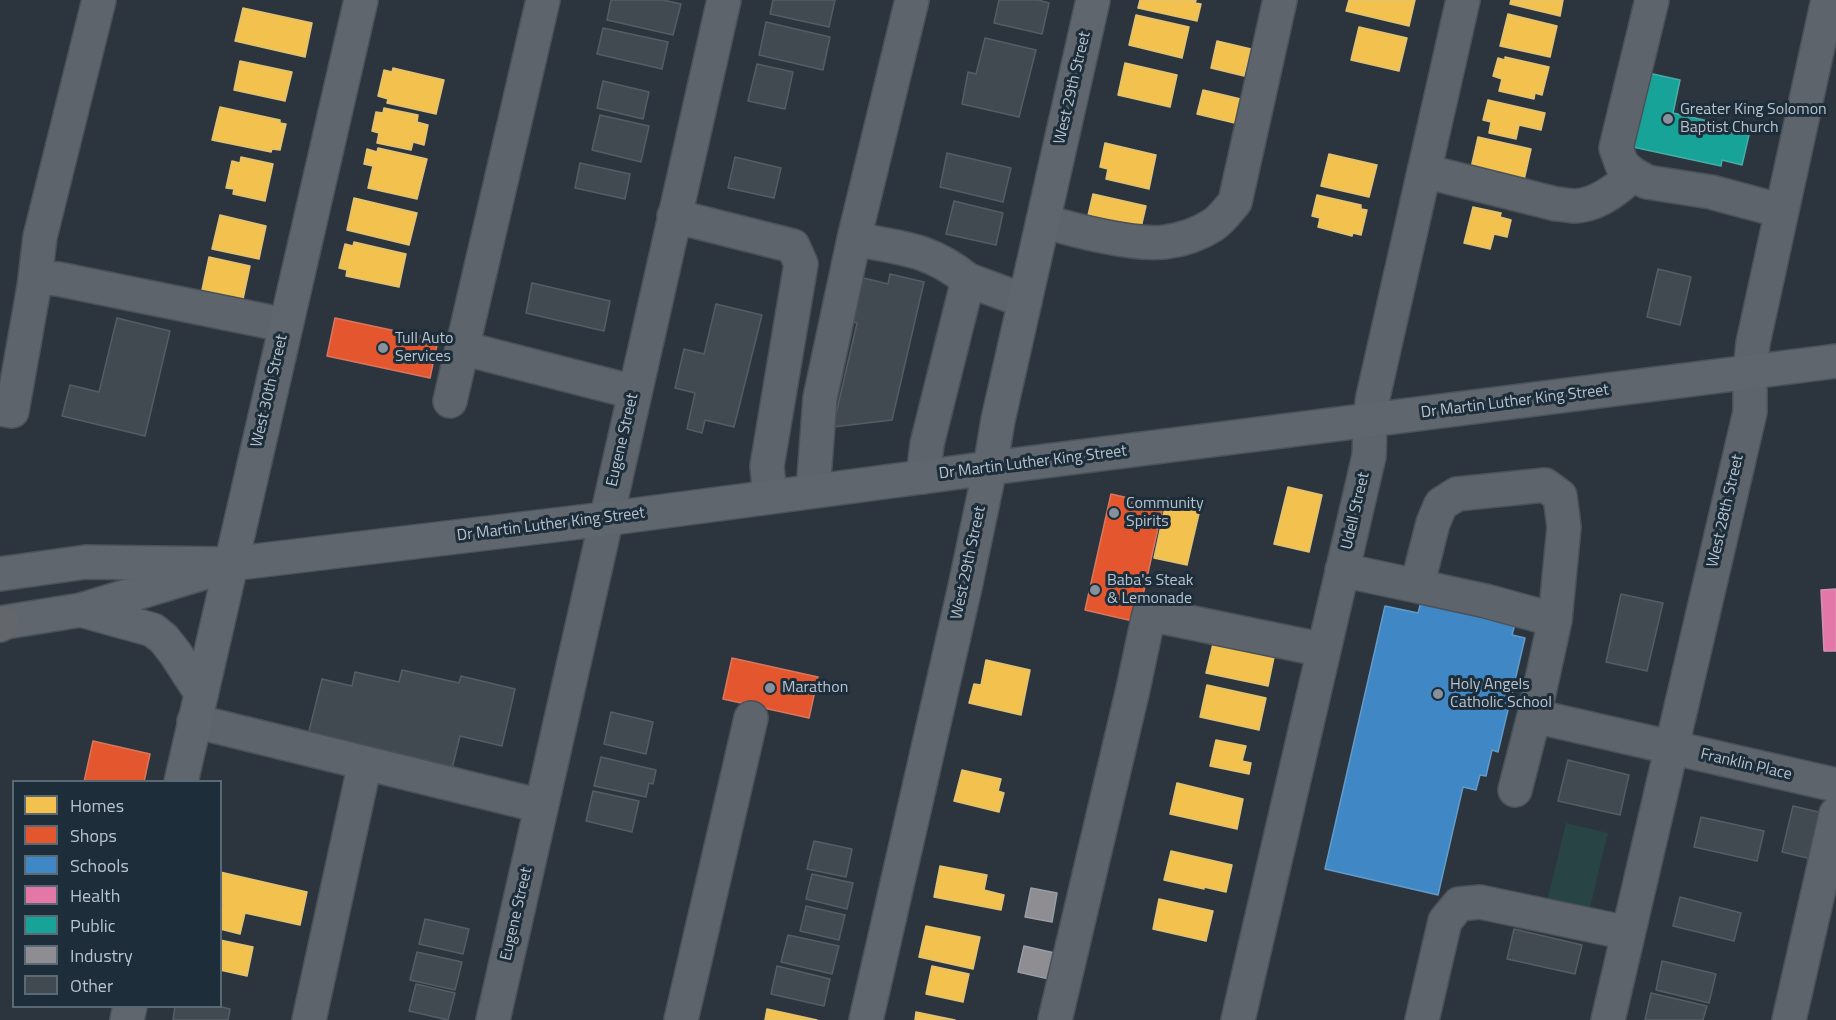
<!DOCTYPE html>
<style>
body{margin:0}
#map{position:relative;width:1836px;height:1020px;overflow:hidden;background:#2c353e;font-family:"Titillium Web",sans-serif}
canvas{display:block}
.legend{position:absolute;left:12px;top:780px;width:210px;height:228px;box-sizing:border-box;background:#1e2d3a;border:2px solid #5b6975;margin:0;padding:8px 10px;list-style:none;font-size:18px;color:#b7c3ce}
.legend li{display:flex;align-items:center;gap:12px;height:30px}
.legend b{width:30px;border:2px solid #5b6975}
</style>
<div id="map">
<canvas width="1836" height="1020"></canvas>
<ul class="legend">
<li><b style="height:16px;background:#f2c14e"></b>Homes</li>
<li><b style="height:16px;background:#e4572e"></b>Shops</li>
<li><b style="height:16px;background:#3f88c5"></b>Schools</li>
<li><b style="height:16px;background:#e377a8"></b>Health</li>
<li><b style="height:16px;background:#17a398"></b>Public</li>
<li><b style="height:16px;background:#8d8d92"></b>Industry</li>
<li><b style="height:16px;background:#424a51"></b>Other</li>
</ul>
</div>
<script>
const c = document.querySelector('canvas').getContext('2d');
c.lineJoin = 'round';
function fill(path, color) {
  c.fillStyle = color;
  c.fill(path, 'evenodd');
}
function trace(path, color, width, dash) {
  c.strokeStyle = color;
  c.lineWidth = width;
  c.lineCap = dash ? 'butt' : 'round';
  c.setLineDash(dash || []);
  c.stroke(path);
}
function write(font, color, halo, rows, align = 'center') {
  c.font = font + ' "Titillium Web",sans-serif';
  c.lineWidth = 6;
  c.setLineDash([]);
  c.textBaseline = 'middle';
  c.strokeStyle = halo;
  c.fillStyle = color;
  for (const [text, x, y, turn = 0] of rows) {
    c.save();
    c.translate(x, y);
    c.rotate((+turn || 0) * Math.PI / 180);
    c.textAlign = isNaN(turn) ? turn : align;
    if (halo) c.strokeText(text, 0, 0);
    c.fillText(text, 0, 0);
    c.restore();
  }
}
fill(new Path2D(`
 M1566 823 1608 833 1589 912 1547 902Z`), '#284445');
const homes = new Path2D(`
 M1140 0H1196L1195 3 1201 4 1197 21 1138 8Z
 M1349 0H1415L1409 26 1346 11Z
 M1511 0H1563L1560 16 1510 4Z
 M243 8 312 23 305 57 235 41Z
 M1508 14 1557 26 1550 57 1500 46Z
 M1136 15 1189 27 1182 58 1129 45Z
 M1359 27 1407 38 1399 71 1351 60Z
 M1217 41 1251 49 1244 76 1211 68Z
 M1505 57 1549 67 1542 95 1535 93 1534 99 1499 91 1502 79 1493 76 1498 58 1505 60Z
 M240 61 292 72 285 101 234 90Z
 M1125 63 1177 75 1170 107 1118 95Z
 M393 68 444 80 436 114 387 103 388 99 378 96 384 70 392 72Z
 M1203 90 1249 101 1243 125 1197 114Z
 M1488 100 1545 113 1541 130 1519 125 1516 139 1489 133 1491 122 1483 120Z
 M220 107 280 120V123L286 124 280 150 272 149 271 152 212 140Z
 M384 108 418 115 417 122 428 125 424 145 413 142 411 150 377 143 379 133 372 131 376 112 383 113Z
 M1478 137 1531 149 1524 180 1471 168Z
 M1105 143 1156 155 1149 189 1106 179 1108 169 1100 167Z
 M378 148 427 159 417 199 368 188 373 166 364 164 367 149 377 152Z
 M1329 154 1377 165 1369 197 1321 186Z
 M241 157 273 164 265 201 233 194 234 189 226 188 232 161 240 163Z
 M1093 194 1146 206 1139 236 1086 224Z
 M1317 195 1361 205V209L1367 210 1361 235 1353 233 1352 236 1318 227 1320 218 1312 216Z
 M354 198 417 213 409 245 347 230Z
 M1473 207 1501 213 1500 217 1511 220 1507 237 1494 234 1490 249 1464 243Z
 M220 215 266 226 259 259 212 249Z
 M354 242 406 254 399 287 346 276 347 270 339 268 345 244 353 246Z
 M209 257 250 266 243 299 202 290Z
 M1288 487 1322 495 1309 552 1274 544Z
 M1167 498 1201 505 1187 565 1154 558Z
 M1213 644 1274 657 1268 686 1206 673Z
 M986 660 1030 670 1021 715 969 703 974 684 981 685Z
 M1207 685 1266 698 1259 730 1200 717Z
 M1216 740 1246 746 1242 761 1251 763 1249 774 1210 766Z
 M962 770 1001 779 998 791 1004 793 999 812 954 801Z
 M1177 783 1243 799 1237 829 1170 814Z
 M1171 851 1232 865 1226 892 1204 887V889L1164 880Z
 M940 866 987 875 984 890 1004 895 1001 910 934 897Z
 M220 872 307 892 300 925 245 913 240 934 220 929V915L223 904 220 903Z
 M1159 899 1213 911 1206 941 1153 929Z
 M926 926 980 937 973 969 919 957Z
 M220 940 253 947 247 976 220 970Z
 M932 966 969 974 963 1002 926 994Z
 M767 1009 817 1020H765Z
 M916 1012 955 1020H915Z`);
fill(homes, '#f2c14e');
trace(homes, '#e0c274', 1.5);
const shops = new Path2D(`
 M335 318 438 340 430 378 327 356Z
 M1111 494 1163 506 1137 622 1085 610Z
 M732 658 818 677 809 718 723 699Z
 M93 741 150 754 144 782H84Z`);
fill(shops, '#e4572e');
trace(shops, '#d6775e', 1.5);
const schools = new Path2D(`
 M1421 602 1515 624 1512 635 1525 638 1498 752 1492 750 1486 776 1480 775 1476 790 1463 787 1438 895 1325 869 1385 606 1418 613Z`);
fill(schools, '#3f88c5');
trace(schools, '#639ac8', 1.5);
const health = new Path2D(`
 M1836 589V651H1824L1821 590Z`);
fill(health, '#e377a8');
trace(health, '#d68eb3', 1.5);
const public = new Path2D(`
 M1644 72 1680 80 1673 113 1730 126 1728 131 1749 135 1742 165 1722 160 1721 166 1628 146Z`);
fill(public, '#17a398');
trace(public, '#47ada8', 1.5);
const industry = new Path2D(`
 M1031 888 1057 893 1052 922 1025 917Z
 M1024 946 1055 953 1049 979 1018 972Z`);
fill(industry, '#8d8d92');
trace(industry, '#9a9da4', 1.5);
const building = new Path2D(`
 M611 0H663L681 4 673 35 607 20Z
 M773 0H835L829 27 770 14Z
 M999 0H1038L1049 3 1042 34 994 23Z
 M766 22 830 37 823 70 759 55Z
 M603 28 668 42 662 69 597 54Z
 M985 38 1036 50 1019 117 962 104 968 72 976 74Z
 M757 64 793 72 785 109 748 101Z
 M603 81 649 92 643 119 597 108Z
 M600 115 649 126 641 162 592 150Z
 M947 153 1011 168 1003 202 940 187Z
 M735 157 781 168 774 198 728 188Z
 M580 163 630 174 625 199 575 188Z
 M954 201 1003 213 996 245 946 234Z
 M1658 269 1691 277 1680 325 1647 317Z
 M890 274 924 282 892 420 833 427 857 323 846 320 856 276 888 284Z
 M532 283 610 301 604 331 526 313Z
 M716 304 762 315 734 427 705 420 702 433 687 429 695 393 675 388 684 349 704 354Z
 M117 318 170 331 145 436 62 416 70 385 99 392Z
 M1621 594 1663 603 1647 671 1606 662Z
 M402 670 459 683 461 676 515 689 502 746 460 736 452 769 308 735 322 679 352 686 355 672 399 682Z
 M611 712 653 722 646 754 604 744Z
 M601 757 656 770 653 784 649 783 646 797 594 786Z
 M1568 760 1629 775 1620 815 1558 801Z
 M593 791 639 801 632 832 586 821Z
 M1793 806 1827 814 1816 860 1782 852Z
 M1701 817 1764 831 1757 861 1694 847Z
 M814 841 852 849 846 877 807 869Z
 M812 874 853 883 847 909 806 899Z
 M1680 897 1741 913 1734 941 1673 926Z
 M806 906 845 915 839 940 800 931Z
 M425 919 469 929 463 954 419 944Z
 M1514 929 1582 945 1575 974 1507 959Z
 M788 935 839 946 832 974 781 962Z
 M417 952 462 962 455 990 410 980Z
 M1662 961 1716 974 1709 1003 1656 990Z
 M777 966 830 979 824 1006 771 994Z
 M416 984 455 993 448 1020 409 1011Z
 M1651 993 1707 1006 1703 1020H1645Z
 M175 1006H218L230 1009 228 1020H173Z`);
fill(building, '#424a51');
trace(building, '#545d65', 1.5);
const minor = new Path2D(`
 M1652 0 1616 148 1622 165 1633 174 1647 182 1711 192 1782 211
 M1424 171 1556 204C1562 204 1569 206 1575 206 1597 205 1618 189 1633 174
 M674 216 793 246 801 264 767 466 770 497
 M1043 221C1073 230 1135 246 1165 242 1181 240 1199 234 1213 225 1221 220 1228 210 1235 202L1280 0
 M854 239C900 248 929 248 968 280L927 444 923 477
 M36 277 58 279 285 325
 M968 280 1025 301
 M462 348 634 392
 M450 401 543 0
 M0 409 12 411 34 287 40 237 99 0
 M813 491 820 398 854 239 912 0
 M1342 570 1417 586 1433 523 1441 504 1457 494 1545 485 1560 496 1564 527 1555 620 1534 716 1836 785
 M1417 586 1486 601 1555 620
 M194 721 541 806
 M1515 790 1534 716
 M309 1020 365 763
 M493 1020 724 0
 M681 1020 751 718
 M1055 1020 1133 689 1149 614 1324 650
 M1238 1020 1369 456C1370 436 1369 417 1373 397L1463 0
 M1422 1020 1445 921 1459 904 1480 902 1628 933
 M1608 1020 1750 412V372L1753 343 1828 0
 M1789 1020 1836 814`);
const major = new Path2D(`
 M0 574 86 562 230 564 605 519 990 468 1836 361
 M81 610 153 630 164 639 175 653 201 693
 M0 623 81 610 203 573
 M181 782 361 0
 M127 1020 130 1006
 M866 1020 965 587 990 468 998 420 1093 0`);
const highway = new Path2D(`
 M0 625 3 623`);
trace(minor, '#4b5158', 36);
trace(major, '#4a525a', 36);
trace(highway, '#495159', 36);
trace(minor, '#5d646b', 33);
trace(major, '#5f666d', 33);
trace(highway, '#63666a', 33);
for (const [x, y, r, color] of [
 [1668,119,6,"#86919c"],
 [383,348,6,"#86919c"],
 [1114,513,6,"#86919c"],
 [1095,590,6,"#86919c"],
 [770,688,6,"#86919c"],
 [1438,694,6,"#86919c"]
]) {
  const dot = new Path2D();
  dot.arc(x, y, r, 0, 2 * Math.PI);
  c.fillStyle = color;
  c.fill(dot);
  trace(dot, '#1e2d3a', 2);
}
write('16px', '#b7c3ce', '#1e2d3a', [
 ["West 29th Street",1073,88,-77],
 ["West 30th Street",270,391,-77],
 ["Dr Martin Luther King Street",1515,402,-7],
 ["Eugene Street",623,440,-77],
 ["Dr Martin Luther King Street",1033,463,-7],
 ["Udell Street",1356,511,-77],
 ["West 28th Street",1726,511,-77],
 ["Dr Martin Luther King Street",551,525,-7],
 ["West 29th Street",969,563,-78],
 ["Franklin Place",1746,765,13],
 ["Eugene Street",517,914,-77]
]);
write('16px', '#b7c3ce', '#1e2d3a', [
 ["Greater King Solomon",1680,110],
 ["Baptist Church",1680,128],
 ["Tull Auto",395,339],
 ["Services",395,357],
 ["Community",1126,504],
 ["Spirits",1126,522],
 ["Baba's Steak",1107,581],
 ["& Lemonade",1107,599],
 ["Holy Angels",1450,685],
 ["Catholic School",1450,703],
 ["Marathon",782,688]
], 'left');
</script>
